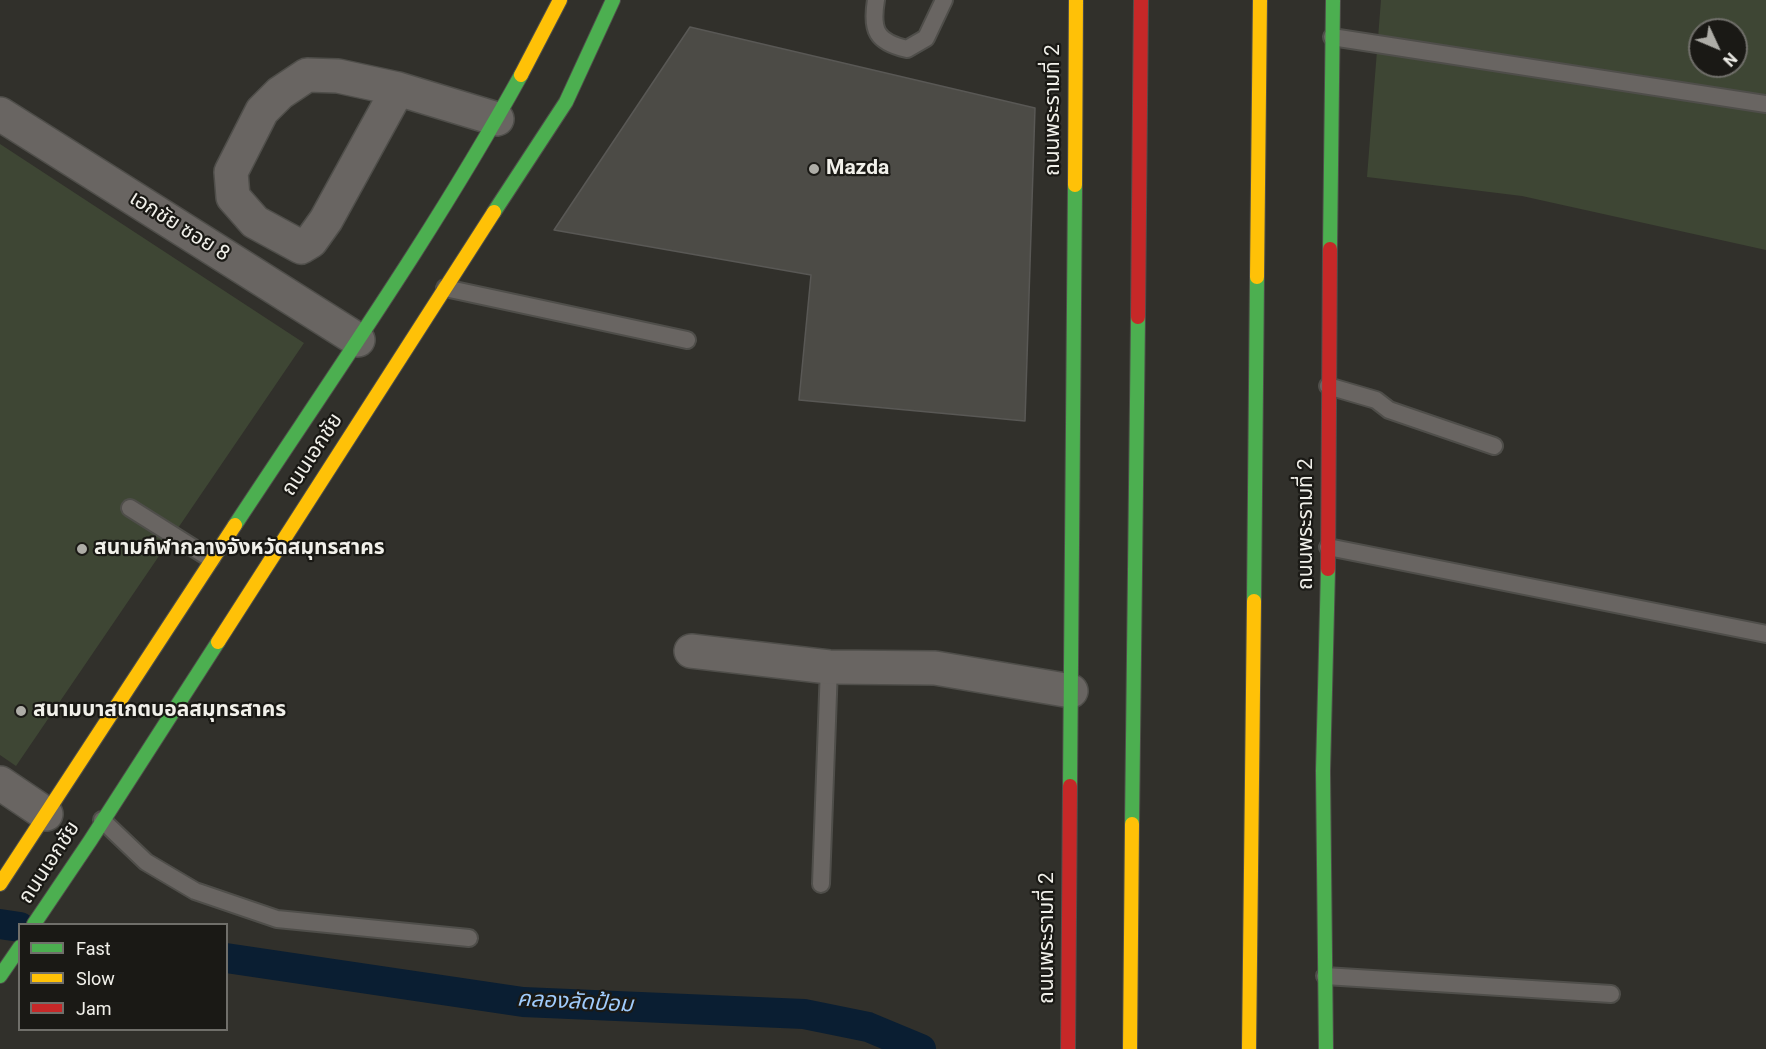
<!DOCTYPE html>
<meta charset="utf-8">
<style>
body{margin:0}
#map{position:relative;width:1766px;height:1049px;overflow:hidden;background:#31302b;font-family:Roboto,sans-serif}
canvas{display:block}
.legend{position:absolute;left:18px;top:923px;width:210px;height:108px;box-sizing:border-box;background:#1a1915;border:2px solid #706f6a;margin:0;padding:8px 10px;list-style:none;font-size:18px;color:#f1f0ea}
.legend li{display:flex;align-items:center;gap:12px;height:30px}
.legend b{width:30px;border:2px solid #706f6a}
.north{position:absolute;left:1688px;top:18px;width:60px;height:60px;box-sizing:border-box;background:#1a1915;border:2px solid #706f6a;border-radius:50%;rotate:134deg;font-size:16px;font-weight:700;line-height:24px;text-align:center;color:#f1f0ea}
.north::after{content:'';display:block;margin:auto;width:21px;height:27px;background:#aeada7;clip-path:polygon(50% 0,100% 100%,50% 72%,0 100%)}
</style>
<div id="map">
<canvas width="1766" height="1049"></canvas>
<ul class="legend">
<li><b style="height:8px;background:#4caf50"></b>Fast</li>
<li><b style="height:8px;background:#ffc107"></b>Slow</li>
<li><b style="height:8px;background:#c62828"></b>Jam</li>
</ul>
<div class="north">N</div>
</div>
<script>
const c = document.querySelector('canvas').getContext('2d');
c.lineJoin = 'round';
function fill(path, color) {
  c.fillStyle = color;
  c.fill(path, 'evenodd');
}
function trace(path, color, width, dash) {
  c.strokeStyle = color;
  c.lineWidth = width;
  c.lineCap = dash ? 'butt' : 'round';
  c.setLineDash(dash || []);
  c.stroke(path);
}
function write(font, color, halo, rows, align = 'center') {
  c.font = font + ' Roboto,"Noto Sans Thai",sans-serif';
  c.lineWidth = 4.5;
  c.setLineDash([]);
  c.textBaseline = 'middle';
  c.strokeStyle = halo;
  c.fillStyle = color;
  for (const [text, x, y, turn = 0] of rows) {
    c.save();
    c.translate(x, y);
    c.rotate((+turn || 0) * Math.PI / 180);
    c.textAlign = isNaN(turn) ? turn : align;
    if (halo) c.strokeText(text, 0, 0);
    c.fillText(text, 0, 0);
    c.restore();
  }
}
fill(new Path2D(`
 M1381 0H1766V250L1522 196 1367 177ZM1700 30H1736V66H1700Z
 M0 144 304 343 16 766 0 755Z`), '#3e4634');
trace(new Path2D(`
 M0 924 20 927
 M226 958 523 1002 804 1014 868 1027 921 1049`), '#0a1e32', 30);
const building = new Path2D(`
 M690 27 1035 108 1025 421 799 400 811 275 554 230Z`);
fill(building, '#4c4b46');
trace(building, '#595855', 1.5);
const lane = new Path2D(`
 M876 0C871 30 876 42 907 49L926 38 944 0
 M1332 37 1766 104
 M445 288 687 340
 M1328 386 1376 400 1389 410 1494 446
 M130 508 211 559
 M1328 547 1766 634
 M102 820 146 862 195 891 277 919 469 938
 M821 884 829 667
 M1325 976 1611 994`);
const street = new Path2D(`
 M398 89 326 220 311 241 301 247 255 222 233 197 231 172 262 111 280 93 307 75 338 76 398 89 497 119
 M0 114 358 340
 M691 651 829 667 935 668 1071 691
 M0 783 46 814`);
const fast = new Path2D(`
 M494 212 566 102 613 0
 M1330 249 1333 0
 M235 525C333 376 435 231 521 75
 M1254 601 1257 277
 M1070 786 1075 185
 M1132 824 1138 317
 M34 924 90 841 218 642
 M0 976 20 947
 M1326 1049 1323 771 1328 569`);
const slow = new Path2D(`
 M521 75 560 0
 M1075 185 1076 0
 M1257 277 1260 0
 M218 642 494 212
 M0 884 235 525
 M1130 1049 1132 824
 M1249 1049 1254 601`);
const jam = new Path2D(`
 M1138 317 1141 0
 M1328 569 1330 249
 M1068 1049 1070 786`);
trace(lane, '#4f4e4a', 20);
trace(street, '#4f4e4a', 36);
trace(fast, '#4f4e4a', 16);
trace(slow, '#4f4e4a', 16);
trace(jam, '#4f4e4a', 16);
trace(lane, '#696562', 16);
trace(street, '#696562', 33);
trace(fast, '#4caf50', 14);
trace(slow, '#ffc107', 14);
trace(jam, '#c62828', 14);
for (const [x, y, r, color] of [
 [814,169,6,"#aeada7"],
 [82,549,6,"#aeada7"],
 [21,711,6,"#aeada7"]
]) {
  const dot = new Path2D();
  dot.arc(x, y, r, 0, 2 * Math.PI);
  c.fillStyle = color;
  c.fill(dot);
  trace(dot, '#1a1915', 2);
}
write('21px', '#f1f0ea', '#1a1915', [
 ["ถนนพระรามที่ 2",1054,110,-90],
 ["เอกชัย ซอย 8",179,227,32],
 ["ถนนเอกชัย",313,455,-57],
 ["ถนนพระรามที่ 2",1307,524,-90],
 ["ถนนเอกชัย",50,863,-57],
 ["ถนนพระรามที่ 2",1048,938,-90]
]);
write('bold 21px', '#f1f0ea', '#1a1915', [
 ["Mazda",826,169],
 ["สนามกีฬากลางจังหวัดสมุทรสาคร",94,549],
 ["สนามบาสเกตบอลสมุทรสาคร",33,711]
], 'left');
write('italic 22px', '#a0ccfd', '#1a1915', [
 ["คลองลัดป้อม",575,1003,3]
]);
</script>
